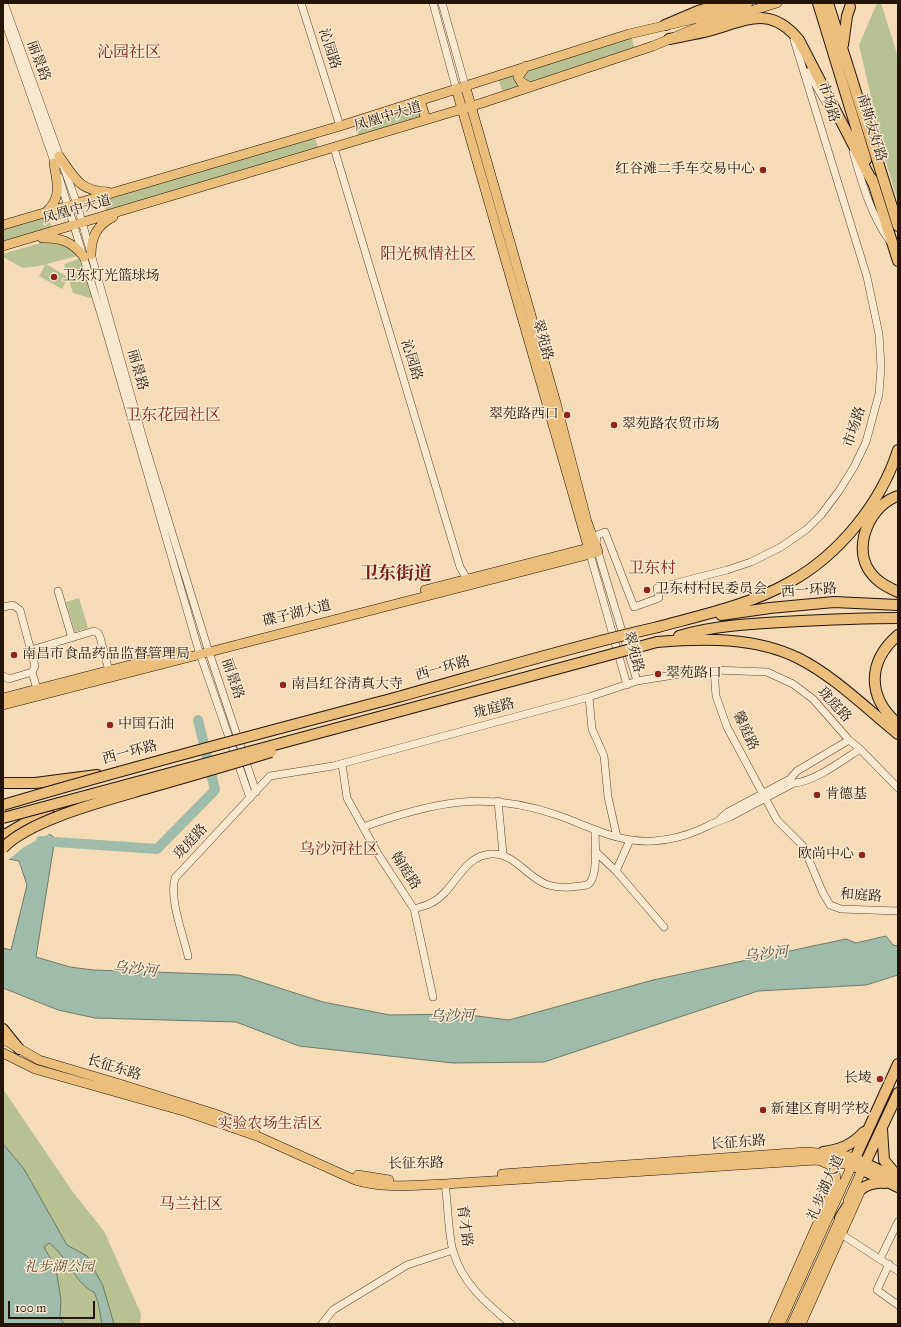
<!DOCTYPE html>
<meta charset="utf-8">
<style>
body{margin:0}
#map{position:relative;width:901px;height:1327px;overflow:hidden;background:#f6dbb7;font-family:"IM FELL Great Primer",serif}
canvas{display:block}
.frame{position:absolute;inset:0;border:4px solid #231508;pointer-events:none}
.scale{position:absolute;left:8px;top:1301px;width:87px;height:18px;box-sizing:border-box;border:2px solid #231508;border-top:0;padding-left:5px;font-size:12px;line-height:14px;white-space:nowrap;color:#231508;-webkit-text-stroke:3px #f9e8d0;paint-order:stroke}
</style>
<div id="map">
<canvas width="901" height="1327"></canvas>
<div class="frame"></div>
<div class="scale">100 m</div>
</div>
<script>
const c = document.querySelector('canvas').getContext('2d');
c.lineJoin = 'round';
function fill(path, color) {
  c.fillStyle = color;
  c.fill(path, 'evenodd');
}
function trace(path, color, width, dash) {
  c.strokeStyle = color;
  c.lineWidth = width;
  c.lineCap = dash ? 'butt' : 'round';
  c.setLineDash(dash || []);
  c.stroke(path);
}
function write(font, color, halo, rows, align = 'center') {
  c.font = font + ' "IM FELL Great Primer","Noto Serif SC",serif';
  c.lineWidth = 3;
  c.setLineDash([]);
  c.textBaseline = 'middle';
  c.strokeStyle = halo;
  c.fillStyle = color;
  for (const [text, x, y, turn = 0] of rows) {
    c.save();
    c.translate(x, y);
    c.rotate((+turn || 0) * Math.PI / 180);
    c.textAlign = isNaN(turn) ? turn : align;
    if (halo) c.strokeText(text, 0, 0);
    c.fillText(text, 0, 0);
    c.restore();
  }
}
fill(new Path2D(`
 M877 3H881L898 57V202L886 162 859 45Z
 M631 36 635 50 502 91 498 78Z
 M417 105 421 117 359 137 355 125Z
 M314 135 318 147 106 212 102 200Z
 M48 216 52 228 3 241V228Z
 M44 242 68 246 77 256 46 264 68 277 64 264 81 258 94 299 73 293 68 278 62 289 39 276 45 265 23 268 3 257V254Z
 M79 598 88 628 75 632 66 602Z
 M3 1089 75 1195 104 1231 141 1314 140 1324H3Z`), '#b7c192');
const water = new Path2D(`
 M3 802 55 838 36 957 70 967 93 970 239 975 323 1002 390 1015 461 1014 509 1020 653 980 846 939 856 943 886 936 893 945 898 946V975L866 985 758 991 544 1062 453 1063 299 1046 236 1022 95 1018 58 1010 3 988V948L11 950 27 885 19 861 3 858Z
 M3 1144 24 1169 67 1245 87 1256 103 1286 114 1324H102L98 1302 94 1292C76 1285 67 1256 49 1243L44 1247 56 1269 61 1300 60 1317 64 1324H3Z`);
fill(water, '#9ebca9');
trace(water, '#6d7969', 1);
fill(new Path2D(`
 M3 800 51 833 24 847 7 861 3 860Z`), '#f6dbb7');
trace(new Path2D(`
 M41 841 157 849 215 790 198 720`), '#9ebca9', 10);
const minor = new Path2D(`
 M4 3 77 204 144 442 207 646 256 792
 M301 3 340 126
 M433 3 456 88
 M442 3 465 85
 M3 16 56 167
 M808 72 832 113
 M334 148 460 567 467 579
 M853 152C862 183 870 213 889 240
 M59 177 107 334 198 648 250 798
 M596 545 597 535 605 532 634 607 659 598 657 588 727 570 751 562 781 547 807 529 821 515 839 491 854 467 866 442 879 394 881 367 879 334 867 277 794 40
 M598 552 637 681
 M590 554 627 685
 M58 591 72 638
 M3 607 13 605 20 610 35 666 32 672 37 689
 M31 650 94 631 98 633 100 637 109 671
 M714 670 716 696 727 727 777 820 803 846 823 893 830 905 841 909 898 911
 M3 676 9 679 32 672
 M589 697 592 729 604 756 608 797 617 837
 M342 764 347 798 378 854 414 909 433 997
 M498 801 503 854
 M721 818 728 812 790 779 797 771 849 740
 M363 827C433 802 485 790 557 815 589 826 617 843 653 841 669 840 685 836 699 830 710 825 719 820 730 817L794 783C814 782 843 760 860 749
 M595 851 616 871 664 927
 M616 871 630 840
 M414 909C419 907 426 906 431 903 455 892 461 856 491 854 514 852 527 878 548 885 561 889 574 887 587 885 599 879 595 843 595 831
 M188 956C183 934 169 899 175 878L270 776 333 766 589 697 637 681 686 673 714 670 767 672 793 684 813 699 849 740 860 749 898 788
 M445 1184C448 1202 448 1233 453 1251 462 1283 486 1303 511 1324
 M841 1234 898 1271
 M880 1259 898 1222
 M889 1264 877 1290 898 1305
 M322 1324 333 1310 407 1265 453 1250`);
const major = new Path2D(`
 M526 66 518 77 521 82 530 87
 M456 88 590 553
 M420 100 426 120
 M59 156C75 178 79 191 108 192
 M45 213C63 197 57 184 54 163
 M3 225 340 126 629 34 702 17 748 3
 M42 238C60 237 73 242 84 257
 M3 246 482 103 653 46 704 25 777 3
 M91 255C91 237 97 225 113 217
 M425 590 596 546
 M3 698 184 651
 M3 705 598 552 587 522 556 403 465 85
 M3 1039 39 1060 123 1085 215 1114 255 1129
 M3 1053 35 1069 187 1112 257 1136 355 1180C384 1189 415 1185 445 1184L816 1160 852 1165 780 1324
 M823 1162C836 1166 837 1175 835 1187
 M502 1174 806 1152 842 1155 855 1158
 M358 1175 389 1180
 M848 1201 862 1170
 M773 1324 836 1182
 M792 1324 843 1212
 M801 1324 860 1192`);
const highway = new Path2D(`
 M818 3 866 160
 M828 3 898 226
 M665 25 698 11 724 3
 M669 39C684 36 698 34 712 30 749 19 771 6 799 40L874 185
 M843 45 847 16 850 7
 M872 179 898 261
 M898 496C872 504 854 542 867 567 874 580 885 586 898 592
 M721 615 770 608 834 602 898 605
 M658 627C702 615 750 605 790 582 839 555 881 503 898 450
 M898 635C867 662 867 697 898 724
 M679 636C712 626 747 624 782 622 820 620 859 618 898 618
 M657 642C704 638 755 637 798 658 834 676 867 709 898 734
 M3 783H35L97 775
 M3 836 25 823 51 816
 M3 1029 19 1049
 M898 1064 852 1165 898 1187
 M882 1129 884 1160 898 1177
 M823 1152C840 1150 852 1145 864 1132
 M860 1161 896 1178
 M862 1170 898 1093
 M840 1218C852 1199 859 1181 885 1183`);
trace(minor, '#584634', 8);
trace(major, '#231508', 10);
trace(highway, '#231508', 12);
trace(minor, '#f9e8d0', 7);
trace(major, '#ebbe7c', 9);
trace(highway, '#ebbe7c', 10);
const highwayBridge = new Path2D(`
 M3 805C134 766 266 732 398 697 485 673 570 647 658 627
 M3 818 657 642
 M3 848C29 820 107 800 145 789 187 777 229 765 271 752`);
trace(highwayBridge, '#231508', 12, []);
trace(highwayBridge, '#ebbe7c', 10);
for (const [x, y, r, color] of [
 [763,170,4,"#8f2418"],
 [54,277,4,"#8f2418"],
 [567,415,4,"#8f2418"],
 [614,425,4,"#8f2418"],
 [647,590,4,"#8f2418"],
 [14,655,4,"#8f2418"],
 [658,674,4,"#8f2418"],
 [283,685,4,"#8f2418"],
 [110,725,4,"#8f2418"],
 [817,795,4,"#8f2418"],
 [862,855,4,"#8f2418"],
 [880,1079,4,"#8f2418"],
 [763,1110,4,"#8f2418"]
]) {
  const dot = new Path2D();
  dot.arc(x, y, r, 0, 2 * Math.PI);
  c.fillStyle = color;
  c.fill(dot);
  trace(dot, '#f9e8d0', 1.5);
}
write('14px', '#231508', '#f9e8d0', [
 ["沁园路",329,49,72],
 ["丽景路",38,61,70],
 ["市场路",828,102,73],
 ["凤凰中大道",388,117,-17],
 ["南斯友好路",871,128,73],
 ["凤凰中大道",77,210,-16],
 ["翠苑路",542,340,74],
 ["沁园路",411,360,73],
 ["丽景路",137,370,74],
 ["市场路",855,427,-72],
 ["西一环路",809,591,-4],
 ["碟子湖大道",297,614,-14],
 ["翠苑路",633,652,75],
 ["西一环路",443,669,-16],
 ["丽景路",232,679,71],
 ["珑庭路",834,705,47],
 ["珑庭路",494,709,-15],
 ["馨庭路",745,731,65],
 ["西一环路",130,753,-15],
 ["珑庭路",191,842,-47],
 ["翰庭路",405,871,57],
 ["和庭路",861,896,4],
 ["长征东路",114,1068,17],
 ["长征东路",738,1143,-4],
 ["长征东路",416,1164,-1],
 ["礼步湖大道",826,1188,-66],
 ["育才路",464,1226,82]
]);
write('14px', '#231508', '#f9e8d0', [
 ["红谷滩二手车交易中心",755,170,"right"],
 ["卫东灯光篮球场",62,277],
 ["翠苑路西口",559,415,"right"],
 ["翠苑路农贸市场",622,425],
 ["卫东村村民委员会",655,590],
 ["南昌市食品药品监督管理局",22,655],
 ["翠苑路口",666,674],
 ["南昌红谷清真大寺",291,685],
 ["中国石油",118,725],
 ["肯德基",825,795],
 ["欧尚中心",854,855,"right"],
 ["长堎",872,1079,"right"],
 ["新建区育明学校",771,1110]
], 'left');
write('italic 14px', '#575138', '#f9e8d0', [
 ["礼步湖公园",59,1268]
]);
write('italic 15px', '#4e4f40', '#f9e8d0', [
 ["乌沙河",766,955,-6],
 ["乌沙河",135,970,7],
 ["乌沙河",452,1017,-1]
]);
write('15px', '#7a1f14', '#f9e8d0', [
 ["实验农场生活区",270,1124]
]);
write('16px', '#7a1f14', '#f9e8d0', [
 ["沁园社区",129,53],
 ["阳光枫情社区",428,255],
 ["卫东花园社区",173,416],
 ["卫东村",652,569],
 ["乌沙河社区",339,850],
 ["马兰社区",191,1205]
]);
write('bold 18px', '#7a1f14', '#f9e8d0', [
 ["卫东街道",396,575]
]);
</script>
